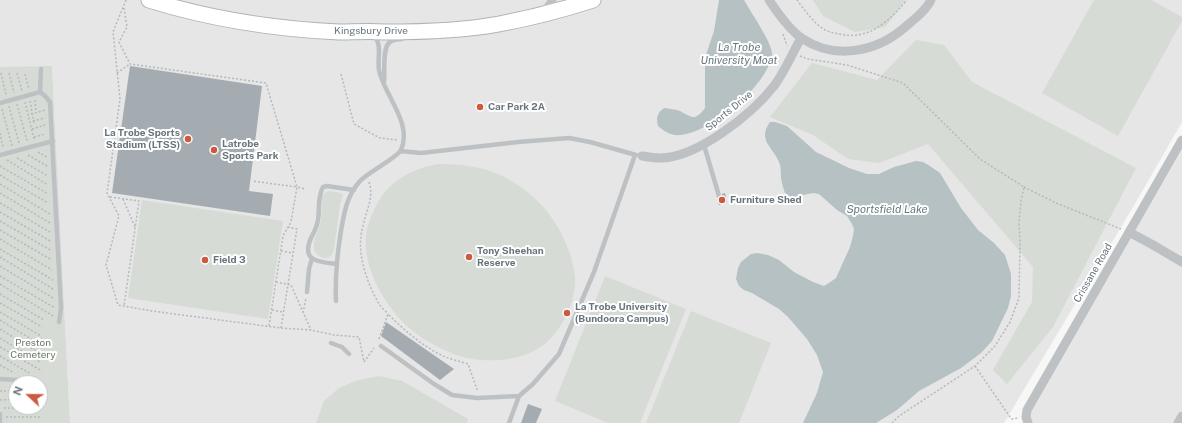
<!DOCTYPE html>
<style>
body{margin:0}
#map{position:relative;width:1182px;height:423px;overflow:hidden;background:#f7f7f5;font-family:"Public Sans",sans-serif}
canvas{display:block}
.north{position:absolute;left:8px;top:375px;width:40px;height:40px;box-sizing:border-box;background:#fff;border:1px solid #c2c7cb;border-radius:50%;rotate:292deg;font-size:11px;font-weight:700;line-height:16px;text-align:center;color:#66747c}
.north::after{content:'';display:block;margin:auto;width:14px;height:18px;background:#cc5940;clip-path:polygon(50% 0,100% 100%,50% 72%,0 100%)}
</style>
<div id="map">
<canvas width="1182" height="423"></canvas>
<div class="north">N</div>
</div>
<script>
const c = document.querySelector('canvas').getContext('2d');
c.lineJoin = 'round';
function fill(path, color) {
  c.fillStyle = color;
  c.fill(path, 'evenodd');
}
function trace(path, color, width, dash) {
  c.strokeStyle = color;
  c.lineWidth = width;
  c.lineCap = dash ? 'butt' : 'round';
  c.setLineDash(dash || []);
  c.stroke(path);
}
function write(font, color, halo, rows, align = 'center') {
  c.font = font + ' "Public Sans",sans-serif';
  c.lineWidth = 4;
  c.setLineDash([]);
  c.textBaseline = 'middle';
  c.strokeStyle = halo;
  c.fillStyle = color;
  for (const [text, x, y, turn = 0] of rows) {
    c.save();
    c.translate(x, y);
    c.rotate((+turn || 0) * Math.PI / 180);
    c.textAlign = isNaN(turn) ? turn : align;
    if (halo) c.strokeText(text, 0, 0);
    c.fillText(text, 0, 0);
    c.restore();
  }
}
fill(new Path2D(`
 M0 0H1182V122L1136 202 1004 423H70L52 67H0Z
 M1182 150V423H1023Z`), '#e5e6e5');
fill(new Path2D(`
 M813 0H906L885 27 855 32 823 16Z
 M1094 0H1151L1182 17V21L1118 136 1042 93Z
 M916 40 944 45 972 82 1136 168 1053 327 1007 384 993 370 1032 302 1033 267 928 144 879 163 848 159 813 135 770 117 812 63 877 80Z
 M52 66 70 423H0V67ZM16 383H40V407H16Z
 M438 164C459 164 481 166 500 175 535 191 560 221 571 257 573 265 576 276 575 285 573 305 565 321 553 336 540 351 521 358 502 360 485 361 465 360 449 352 437 347 424 340 413 331 387 311 362 268 366 235 367 226 370 218 374 210 387 182 408 170 438 164Z
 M328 191C333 192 340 191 343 195L340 205 334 249 332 255C329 258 325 259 321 257 306 250 319 230 321 220 321 216 322 211 322 207 322 204 321 201 322 198 322 194 325 193 328 191Z
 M142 200 283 221 268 319 128 298Z
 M605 276 686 309 640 423H608L555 401Z
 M691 311 771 343 739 423H646Z
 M379 376 402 381 468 419 467 423H316L324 401 339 388 358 380Z`), '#d7dbd5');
fill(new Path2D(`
 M719 0H744C750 11 773 44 772 54 769 85 710 133 680 135 671 136 664 131 658 126 656 118 657 113 664 108 669 109 675 109 680 111 693 118 695 121 705 108V58L714 31Z
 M770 122H775L787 126 816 152 849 168 867 174H879L894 167 916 161 923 162 930 166 940 173 961 208 978 230 994 243 1005 255 1011 274V296L1008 308 992 341 981 353 961 368 919 391 897 410 876 423H803L817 393 823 372 817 355 807 339 788 317 779 309 752 293 744 290 739 286 736 279 738 268 741 262 751 254 757 253 768 255 779 260 794 272 813 282 824 286 829 283 836 278 850 247 853 236 854 229 852 224 847 216 837 210 819 194 813 193 794 197 789 196 785 193C783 188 782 183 781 178 781 173 781 166 779 162 773 147 757 140 770 122Z`), '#b6c1c4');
fill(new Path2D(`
 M130 66 262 86 249 191 273 194 270 216 112 193Z
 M725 193 727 202 719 205 717 199H721L722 194Z
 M386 322 454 369 440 380 381 336Z
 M528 404 542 409 536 423H521Z`), '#a5acb1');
const primary = new Path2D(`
 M149 0C210 19 275 29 339 32 354 32 369 31 385 32 423 32 462 31 499 24 531 18 562 10 593 0`);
trace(primary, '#afb4b7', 17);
trace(new Path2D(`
 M126 0 113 32 120 99 107 193 119 216 106 265 118 305 152 311 281 328 311 330 334 335 359 337 364 362
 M797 0C803 8 814 23 822 28 827 32 834 33 839 34 869 41 889 21 907 0
 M124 8 127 27 119 42 130 64 266 83 297 187 252 181
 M783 34 787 46
 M800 56 808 59 847 65 903 83 980 159 1024 187 1021 201 1019 223 1020 242 1019 298 1010 322 995 346 975 366 899 416 892 423
 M1 73 6 95
 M9 73 14 93
 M17 73 22 91
 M117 73 130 64
 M25 74 29 89
 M341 74 354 124 380 138 398 140
 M35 100 36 112
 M30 101 34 124
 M25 102 34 139
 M17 104 27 141
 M9 106 19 143
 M2 109 12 146
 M31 114 45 110
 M33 121 45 118
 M32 129 45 125
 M0 133 3 147
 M34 137 45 134
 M38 152 47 157
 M28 155 47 166
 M17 158 48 176
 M7 160 48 185
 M0 166 48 194
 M0 175 48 203
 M369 182C374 196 367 209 364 222 363 227 361 232 361 237 358 257 368 285 378 302 380 307 385 310 388 314
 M0 184 50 214
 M1024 187 1056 203 1121 229
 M0 193 50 223
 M110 197 139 201 124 306
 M123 199 135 227
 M0 203 50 232
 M0 212 52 242
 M0 221 52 251
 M0 230 52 260
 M0 239 52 270
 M0 249 53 280
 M281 251 293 253
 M0 257 53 289
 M0 266 53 298
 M0 276 55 308
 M276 282 291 285 311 330
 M0 284 53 316
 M0 294 44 320
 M0 303 42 327
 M272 310 283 312
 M0 312 41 336
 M303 313 306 298
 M0 320 41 345
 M269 326 283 236 291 222 297 187 305 189
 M281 328 297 229 288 227
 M0 329 41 354
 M0 338 40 362
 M379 339 388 314C403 329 421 345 441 355 449 359 459 361 468 364L478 392
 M0 347 42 371
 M0 356 31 374
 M364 362 374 348
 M0 365 14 373
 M975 366 1010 417 1012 419 1018 418
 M0 391H16
 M0 400 16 399
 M4 408H40
 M6 417H41`), '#b5b9bb', 1.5, [2, 2]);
trace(new Path2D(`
 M384 82C385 72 382 47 390 42 394 39 398 39 402 39
 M40 92 45 96 50 102 61 308 59 322
 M0 103 40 92 41 69
 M704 145 719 196
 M400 151 421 153 518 142 569 138 590 142 636 155
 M0 155 53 141
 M336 264C318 262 301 261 311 238 314 232 317 227 318 220 320 208 317 198 323 187L327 186 354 190
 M307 292 309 269 312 258
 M336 301C335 277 337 255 341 231 344 213 347 195 360 181 368 172 397 158 401 150 413 123 384 95 379 70 377 57 383 44 373 35
 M331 343 342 347 349 354
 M381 346 434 384 452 395 477 398 519 396
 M0 379 34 381
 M0 414V423
 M509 423 519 396 533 384 559 354 594 272 635 155`), '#bdc1c4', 4.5);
trace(new Path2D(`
 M769 0C777 12 790 31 803 39 835 60 876 52 904 28 913 20 926 11 931 0
 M543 14 551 3 552 0
 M642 156C648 157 654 158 660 158 697 158 752 114 774 86 785 71 792 54 801 38
 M1129 232 1153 245 1182 262
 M1028 423 1026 417 1027 410 1182 140
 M1178 423 1182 416`), '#bdc1c4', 9);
trace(primary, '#fff', 15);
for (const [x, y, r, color] of [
 [480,107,4,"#cc5940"],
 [188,139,4,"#cc5940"],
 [214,150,4,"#cc5940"],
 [722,200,4,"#cc5940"],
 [469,257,4,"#cc5940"],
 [205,260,4,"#cc5940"],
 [567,313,4,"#cc5940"]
]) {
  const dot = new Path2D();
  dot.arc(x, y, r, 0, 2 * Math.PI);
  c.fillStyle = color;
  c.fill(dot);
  trace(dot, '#fff', 1.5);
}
write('10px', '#66747c', '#fff', [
 ["Kingsbury Drive",371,31],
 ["Sports Drive",729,111,-39],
 ["Crissane Road",1093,273,-60]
]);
write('bold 10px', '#66747c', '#fff', [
 ["Car Park 2A",488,107],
 ["La Trobe Sports",180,133,"right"],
 ["Stadium (LTSS)",180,145,"right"],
 ["Latrobe",222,144],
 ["Sports Park",222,156],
 ["Furniture Shed",730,200],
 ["Tony Sheehan",477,251],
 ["Reserve",477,263],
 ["Field 3",213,260],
 ["La Trobe University",575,307],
 ["(Bundoora Campus)",575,319]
], 'left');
write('10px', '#6d7a68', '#fff', [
 ["Preston",33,343],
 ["Cemetery",33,355]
]);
write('italic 11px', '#66787e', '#fff', [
 ["La Trobe",739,48],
 ["University Moat",739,61],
 ["Sportsfield Lake",887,210]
]);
</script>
